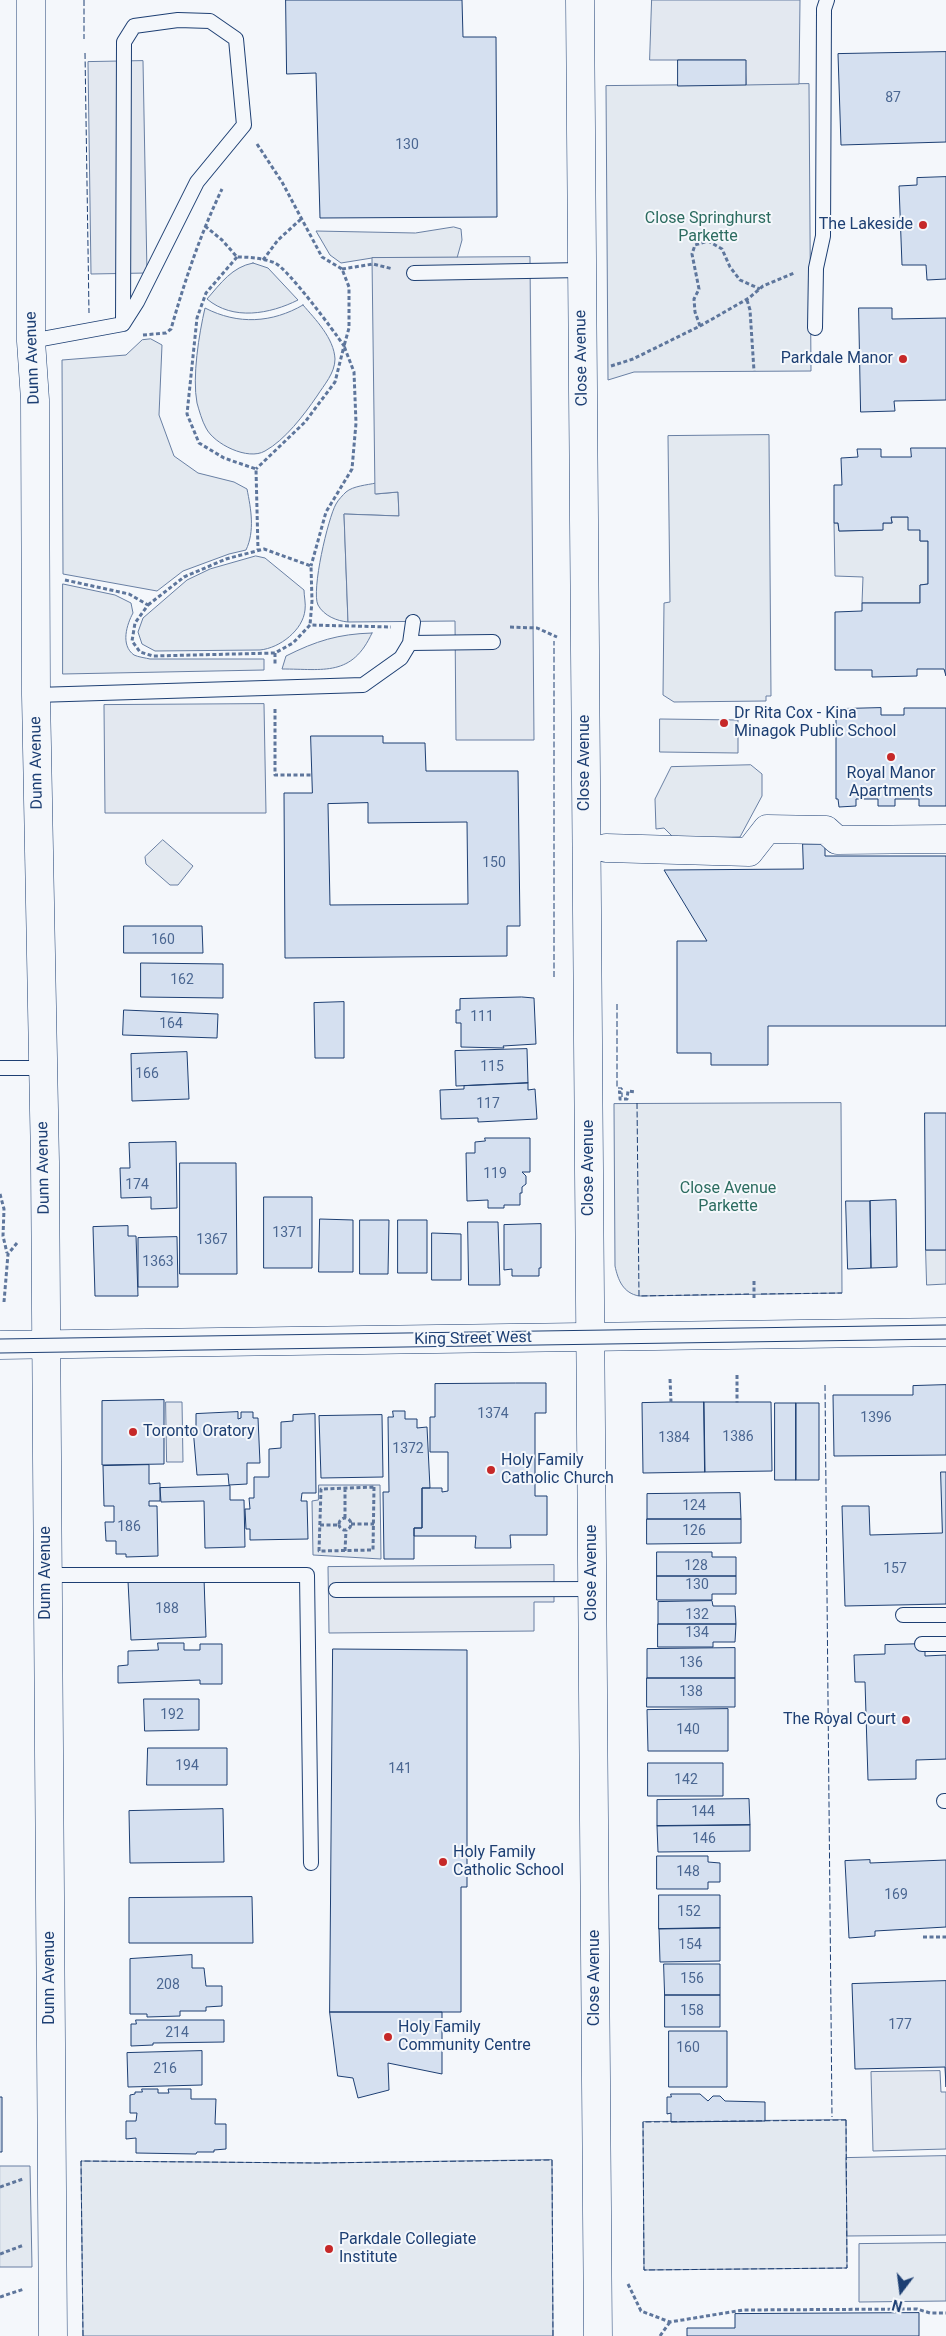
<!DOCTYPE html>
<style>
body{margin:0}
#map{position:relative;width:946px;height:2336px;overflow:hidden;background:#f4f7fb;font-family:Roboto,sans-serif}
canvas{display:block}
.north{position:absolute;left:876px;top:2266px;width:50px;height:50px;-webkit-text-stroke:4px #f4f7fb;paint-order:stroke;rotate:195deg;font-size:14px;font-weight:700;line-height:20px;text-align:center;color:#1d3f73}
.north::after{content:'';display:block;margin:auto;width:18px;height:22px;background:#1d3f73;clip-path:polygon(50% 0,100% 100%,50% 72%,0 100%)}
</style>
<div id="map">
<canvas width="946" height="2336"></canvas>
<div class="north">N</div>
</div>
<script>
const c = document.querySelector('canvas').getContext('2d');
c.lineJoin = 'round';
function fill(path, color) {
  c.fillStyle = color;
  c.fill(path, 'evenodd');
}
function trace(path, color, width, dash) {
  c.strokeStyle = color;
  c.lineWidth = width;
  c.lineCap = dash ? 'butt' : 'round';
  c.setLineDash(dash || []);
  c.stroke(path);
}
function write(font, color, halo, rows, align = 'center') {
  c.font = font + ' Roboto,sans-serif';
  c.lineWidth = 4;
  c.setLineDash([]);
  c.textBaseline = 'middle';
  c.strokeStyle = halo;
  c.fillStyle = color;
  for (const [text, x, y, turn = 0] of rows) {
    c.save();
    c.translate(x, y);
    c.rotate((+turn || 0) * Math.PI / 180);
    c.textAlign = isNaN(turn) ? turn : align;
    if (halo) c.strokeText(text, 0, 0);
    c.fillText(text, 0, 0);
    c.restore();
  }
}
const green = new Path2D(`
 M809 84 811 371 634 372 608 380 606 86Z
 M454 227 461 229 462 240 457 258H372L341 263 330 255 316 231 415 233Z
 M253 263 268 268 298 300C270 314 233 321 207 299 221 283 232 267 253 263Z
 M303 305C315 319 334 338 335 359 335 373 324 385 317 396 304 415 285 440 265 451 248 461 214 444 206 428 202 421 199 410 197 403 192 377 199 334 205 308 238 325 272 323 303 305Z
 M151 339 162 345 159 415 174 456 198 473 234 482 247 489C251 509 255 531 246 550L229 554 183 571 157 591 63 574 62 360 126 355 142 340Z
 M769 435 771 696H766V701L674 702 663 695 664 603 670 602 668 436Z
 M376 483V494L398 492 399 516 344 514 348 622C337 621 324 616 318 605 311 591 328 518 336 504 338 500 343 495 346 492 353 486 367 485 376 483Z
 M891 517H908L920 530V541H928V584L920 585V603H862L863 577 835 576 834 523H838L839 531 882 530 883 523H892Z
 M256 556 265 558 304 590C304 596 306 604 305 610 303 630 280 648 260 650L155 651 142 644 138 632 143 618 187 580 210 569Z
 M63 584 115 595 131 603 133 613C127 624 120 645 134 655 138 657 146 658 150 659H264V670L63 674Z
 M372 633C352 677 324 669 282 669L286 656C316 641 338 634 372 633Z
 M660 719 738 720V753L660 752Z
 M751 765 762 774V796L740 837 674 838 664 828 656 829 655 799 671 767Z
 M163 840 193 866 178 885H170L146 864 145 857Z
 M841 1103 842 1293 639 1296C623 1293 618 1280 615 1266L614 1104Z
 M926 1250H946V1284L927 1285Z
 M319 1485H380L381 1559 313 1555 312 1501 318 1500Z
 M846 2120 847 2268 644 2270 643 2122Z
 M552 2160 553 2336H83L81 2161 318 2163Z
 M0 2166H30L32 2267H0Z
 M946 2243V2301L859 2302V2244Z`);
fill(green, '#e3e9f0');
trace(green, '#687fa3', 1);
const parking = new Path2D(`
 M652 0H800L799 84 746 85 745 60H650Z
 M143 61 147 273 91 274 88 62Z
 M530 257 534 740H456L455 621 348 622 344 514 399 516 398 492 375 494 372 258Z
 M264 704 266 813H105L104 705Z
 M166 1402H182L183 1462H167Z
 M554 1565V1602H534V1631L329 1633 328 1567Z
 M940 2071 941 2092H946V2149L873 2151 871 2072Z
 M946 2156V2235L847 2236 846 2158Z`);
fill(parking, '#e3e8f0');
trace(parking, '#687fa3', 1);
const building = new Path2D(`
 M286 0H462L463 37H496L497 217 320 218 316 73 287 74Z
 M946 52V142L841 145 838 54Z
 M678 60H746V85L678 86Z
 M946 177V279L927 280 926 265H902L899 186 917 185V178Z
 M859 308H892V319L946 318V400L894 401 895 411 861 412Z
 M911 448H946V676L944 669H917V676L872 677V670H835V612L862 611V603H920V585L928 584V541H920V530H908V517H891L892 523H883V530L839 531 838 523H834V485H842L841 458 858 457 857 449H881V457H911Z
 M881 708V715H904V708H946V806H919V799H895V806H878V799H856V806L839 807 838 799H836V715H841V709Z
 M311 736H383V743H425L426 771H518L520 926H507V956L285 958 284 793H312ZM368 803V823L467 822 468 904 330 905 328 804Z
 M803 844H825V856H946V1026H768V1065H711V1053H677V941H707L664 870 803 869Z
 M124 926H202L203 953H124Z
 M141 963 223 964V998L141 997Z
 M522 997 534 998 536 1044 503 1046 504 1048 461 1047V1023H456V1010H460V999Z
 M344 1002V1058H315L314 1003Z
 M124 1010 218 1014 217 1038 123 1035Z
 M527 1049 528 1083 456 1086 455 1051Z
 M187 1052 189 1099 132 1101 131 1054Z
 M528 1083V1090L535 1089 537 1119 478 1122V1118L441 1119 440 1090 464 1089V1086Z
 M925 1113H946V1250H926Z
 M485 1138H530V1172H522L526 1176V1184L522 1187V1193H520V1205H504V1208H488V1200L467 1201 466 1153H475V1142L485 1141Z
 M176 1142 177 1208 151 1209V1197L121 1198 120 1168H130L129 1143Z
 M180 1163H236L237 1274H180Z
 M264 1197H312V1268H264Z
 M896 1200 897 1267 871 1268 870 1201Z
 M846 1201H870L871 1268 848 1269Z
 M320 1219 353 1220V1272H319Z
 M360 1220H389L388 1274H360Z
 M398 1220H427V1273H398Z
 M468 1222H498L500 1285H469Z
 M541 1224V1268H539V1276H512V1269L504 1270V1225Z
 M128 1226V1236H136L138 1296H95L93 1227Z
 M432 1233 461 1234V1280H432Z
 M177 1237 178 1287H138V1238Z
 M516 1383H546V1413H535V1496H547V1535H510L511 1548H475L476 1536H414V1528H422V1488H442V1492L448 1491V1452H430V1417H435V1384Z
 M946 1385V1455L834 1456 833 1395H913V1386Z
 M164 1400V1464L102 1465V1401Z
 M671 1402H704L705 1472 643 1473 642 1403Z
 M704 1402H771L772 1471 705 1472Z
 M775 1403H796V1480H775Z
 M796 1403H819V1480H796Z
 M393 1411H405V1419H417V1428L427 1427 430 1488H422V1528H414V1559H384L383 1492H389L388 1417H393Z
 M238 1412V1419L241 1418V1412H253V1418H258L260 1463H247V1484L229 1485 228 1474 197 1475 193 1428H196V1414Z
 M315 1414 316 1493H302L301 1501H307L308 1539 250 1540V1529H246L245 1509H250L249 1498H254V1477H269V1449L281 1448V1422L293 1421V1415Z
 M382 1415 383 1477 321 1478 319 1416Z
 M149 1465V1484L160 1483V1501H149V1506H157L158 1556 126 1557V1554H116V1541H106L105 1522H114V1506H104L103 1466Z
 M941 1472H946V1604L845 1606 842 1506H869L870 1535 942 1533Z
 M230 1486V1500H244L245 1547 205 1548 204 1501 161 1502 160 1488Z
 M740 1493 741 1519H647V1494Z
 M647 1519H741V1543L647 1544Z
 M657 1552H712V1557H736V1576H657Z
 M657 1576H736V1594H712V1600H657Z
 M204 1578 206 1637 131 1640 128 1581Z
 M712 1601 713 1606H735L736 1624H658V1602Z
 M658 1624H736L735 1642H713V1647H658Z
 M158 1643H184V1650H200V1644H222V1684H200V1680L118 1683V1666L128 1665V1651L158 1650Z
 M925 1644V1656L946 1655V1759L916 1760V1779L868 1780 865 1682H855L854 1655 885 1654V1645Z
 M735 1648V1678H647V1649Z
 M333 1649 467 1650V1887H461V2012H330Z
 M647 1678H735V1707H647Z
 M144 1699H199V1730L145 1731Z
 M728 1709V1751H648L647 1710Z
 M148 1748H227V1785H147Z
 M648 1763H723V1796H648Z
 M749 1799 750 1825 657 1826V1800Z
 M223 1809 224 1862 130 1863 129 1811Z
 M750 1825V1851L658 1852 657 1826Z
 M657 1856H708V1862L720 1863V1882H708V1889H657Z
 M870 1860V1863L946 1860V1927L875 1931V1936L849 1938 845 1861Z
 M659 1895H720V1928L659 1929Z
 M252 1897 253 1943H129V1898Z
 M720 1928V1961L660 1962 659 1929Z
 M192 1955V1968H204L206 1986H222V2006L206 2007V2011H180V2016L147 2017V2014H130V1959Z
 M664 1964H720V1995H665Z
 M946 1981V2087L945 2067 855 2069 852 1984Z
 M665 1995H720V2027H665Z
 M330 2012H442V2074L388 2063 389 2090 358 2098 353 2078 338 2076Z
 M136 2020H224V2042L153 2043V2045L131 2046V2024H136Z
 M669 2031H727V2087H669Z
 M202 2051V2085L128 2087 127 2053Z
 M142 2089H158V2093H169L168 2089H191V2099H216L215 2124H226V2149L214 2150V2152H197L196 2154 136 2153V2138L126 2139V2121H136L137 2113H130V2095L135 2094V2092H142Z
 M671 2094H700L708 2101 713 2096H720L725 2101 765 2102V2121L671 2122V2113L667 2114V2097H671Z
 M0 2097H2V2152H0Z
 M919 2313V2336H687V2328H735V2314Z`);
fill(building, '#d5e0f0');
trace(building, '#1d3f73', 1);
const lane = new Path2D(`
 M414 273 582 270
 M815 328 816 268 823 236 824 9 827 0
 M31 341 123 324 137 302 197 182 244 125 236 39 210 21 178 20 134 26 124 42 123 324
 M410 643 493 642
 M36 695 363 685 401 658 410 643 413 622
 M0 1068H42
 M46 1575H307L311 1863
 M336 1590 592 1589
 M903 1615H946
 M922 1644H946
 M944 1801H946`);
const street = new Path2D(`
 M31 0V341L35 400 36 695 45 1162 53 2336
 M580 0 598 2336
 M606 848 749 852 767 829 826 830 837 840 946 839`);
const secondary = new Path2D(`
 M0 1345 946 1332`);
trace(lane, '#1d3f73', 16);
trace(street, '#1d3f73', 29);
trace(secondary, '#1d3f73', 29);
trace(new Path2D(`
 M257 144 282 182 322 257 342 269 349 287V328L344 346 354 372 356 423 352 469 326 512 311 566
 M205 226 222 240 237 257C250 257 263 258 275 263 288 269 334 331 344 346L335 382 305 422 256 469
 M237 257 206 293 197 318 187 414 199 443 224 458 256 469 258 550
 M263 260 278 240 301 219
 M342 269 373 264 393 269
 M747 300 750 310 754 371
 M700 326 695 312 694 299 699 289 692 254 695 245 708 241 722 249 730 267 740 280 760 289
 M143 335 166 333 171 329C185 280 200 235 222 189
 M611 366 633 359 700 326 749 298 763 286 794 273
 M65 580 129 594 148 605 135 623 132 641 140 652 153 656 275 653 293 643 310 625 391 627
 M148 605 184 577 226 559 264 549 311 566 312 601 310 625
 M510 627 537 628 557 637
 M275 653V665
 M275 709V775H312
 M618 1092H620V1099H627L628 1091 636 1092
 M0 1194 4 1209 3 1236 7 1253
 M754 1281V1299
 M4 1302 8 1254 17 1243
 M737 1375V1403
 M670 1379 671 1402
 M374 1487 373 1550 319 1551 321 1489Z
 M345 1488V1518
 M339 1524a6 6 0 1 1 12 0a6 6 0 1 1-12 0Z
 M351 1524H374
 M320 1525H339
 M345 1551 346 1530
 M923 1937H946
 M0 2187 23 2179
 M0 2254 24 2245
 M628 2284 641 2311 670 2322 743 2310 917 2309 930 2313H946
 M0 2297 24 2289
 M660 2336 670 2322`), '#5e769c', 3, [4, 2.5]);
trace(lane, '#f4f7fb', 14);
trace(street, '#f4f7fb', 28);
trace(secondary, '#f4f7fb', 28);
trace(new Path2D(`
 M0 1339 946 1325
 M0 1353 946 1339`), '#1d3f73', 1);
trace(new Path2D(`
 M84 0V39
 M85 53 89 313
 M554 977V641
 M617 1004V1088H622V1097
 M637 1103 639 1296 749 1294
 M761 1294 842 1293
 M825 1385 832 2117
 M846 2120 847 2268 644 2270 643 2122Z
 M83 2336 81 2161 318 2163 552 2160 553 2336`), '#1d3f73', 1, [6, 2.5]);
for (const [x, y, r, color] of [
 [923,225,5,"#c62828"],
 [903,359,5,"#c62828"],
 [724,723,5,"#c62828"],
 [891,757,5,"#c62828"],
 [133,1432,5,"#c62828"],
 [491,1470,5,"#c62828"],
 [906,1720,5,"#c62828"],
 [443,1862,5,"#c62828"],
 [388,2037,5,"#c62828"],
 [329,2249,5,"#c62828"]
]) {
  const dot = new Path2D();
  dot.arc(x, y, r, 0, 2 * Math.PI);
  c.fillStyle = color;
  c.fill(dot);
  trace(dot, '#f4f7fb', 2);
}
write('14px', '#4b6792', null, [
 ["87",893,98],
 ["130",407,145],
 ["150",494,863],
 ["160",163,940],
 ["162",182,980],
 ["111",482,1017],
 ["164",171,1024],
 ["115",492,1067],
 ["166",147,1074],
 ["117",488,1104],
 ["119",495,1174],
 ["174",137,1185],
 ["1371",288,1233],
 ["1367",212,1240],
 ["1363",158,1262],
 ["1374",493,1414],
 ["1396",876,1418],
 ["1386",738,1437],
 ["1384",674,1438],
 ["1372",408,1449],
 ["124",694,1506],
 ["186",129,1527],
 ["126",694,1531],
 ["128",696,1566],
 ["157",895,1569],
 ["130",697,1585],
 ["188",167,1609],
 ["132",697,1615],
 ["134",697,1633],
 ["136",691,1663],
 ["138",691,1692],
 ["192",172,1715],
 ["140",688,1730],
 ["194",187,1766],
 ["141",400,1769],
 ["142",686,1780],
 ["144",703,1812],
 ["146",704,1839],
 ["148",688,1872],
 ["169",896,1895],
 ["152",689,1912],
 ["154",690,1945],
 ["156",692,1979],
 ["208",168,1985],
 ["158",692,2011],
 ["177",900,2025],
 ["214",177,2033],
 ["160",688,2048],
 ["216",165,2069]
]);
write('16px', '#2c6c60', '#f4f7fb', [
 ["Close Springhurst",708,219],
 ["Parkette",708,237],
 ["Close Avenue",728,1189],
 ["Parkette",728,1207]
]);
write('16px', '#1d3f73', '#f4f7fb', [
 ["The Lakeside",913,225,"right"],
 ["Parkdale Manor",893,359,"right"],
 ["Dr Rita Cox - Kina",734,714],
 ["Minagok Public School",734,732],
 ["Royal Manor",891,774,"center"],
 ["Apartments",891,792,"center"],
 ["Toronto Oratory",143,1432],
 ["Holy Family",501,1461],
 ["Catholic Church",501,1479],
 ["The Royal Court",896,1720,"right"],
 ["Holy Family",453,1853],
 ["Catholic School",453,1871],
 ["Holy Family",398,2028],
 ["Community Centre",398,2046],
 ["Parkdale Collegiate",339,2240],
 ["Institute",339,2258]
], 'left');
write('16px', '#1d3f73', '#f4f7fb', [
 ["Dunn Avenue",33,358,-92],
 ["Close Avenue",582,358,-91],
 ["Dunn Avenue",37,763,-91],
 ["Close Avenue",585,763,-90],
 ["Dunn Avenue",44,1168,-91],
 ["Close Avenue",589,1168,-90],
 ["King Street West",473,1339,-1],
 ["Dunn Avenue",46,1573,-90],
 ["Close Avenue",592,1573,-90],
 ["Dunn Avenue",50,1978,-90],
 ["Close Avenue",595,1978,-90]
]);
</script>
